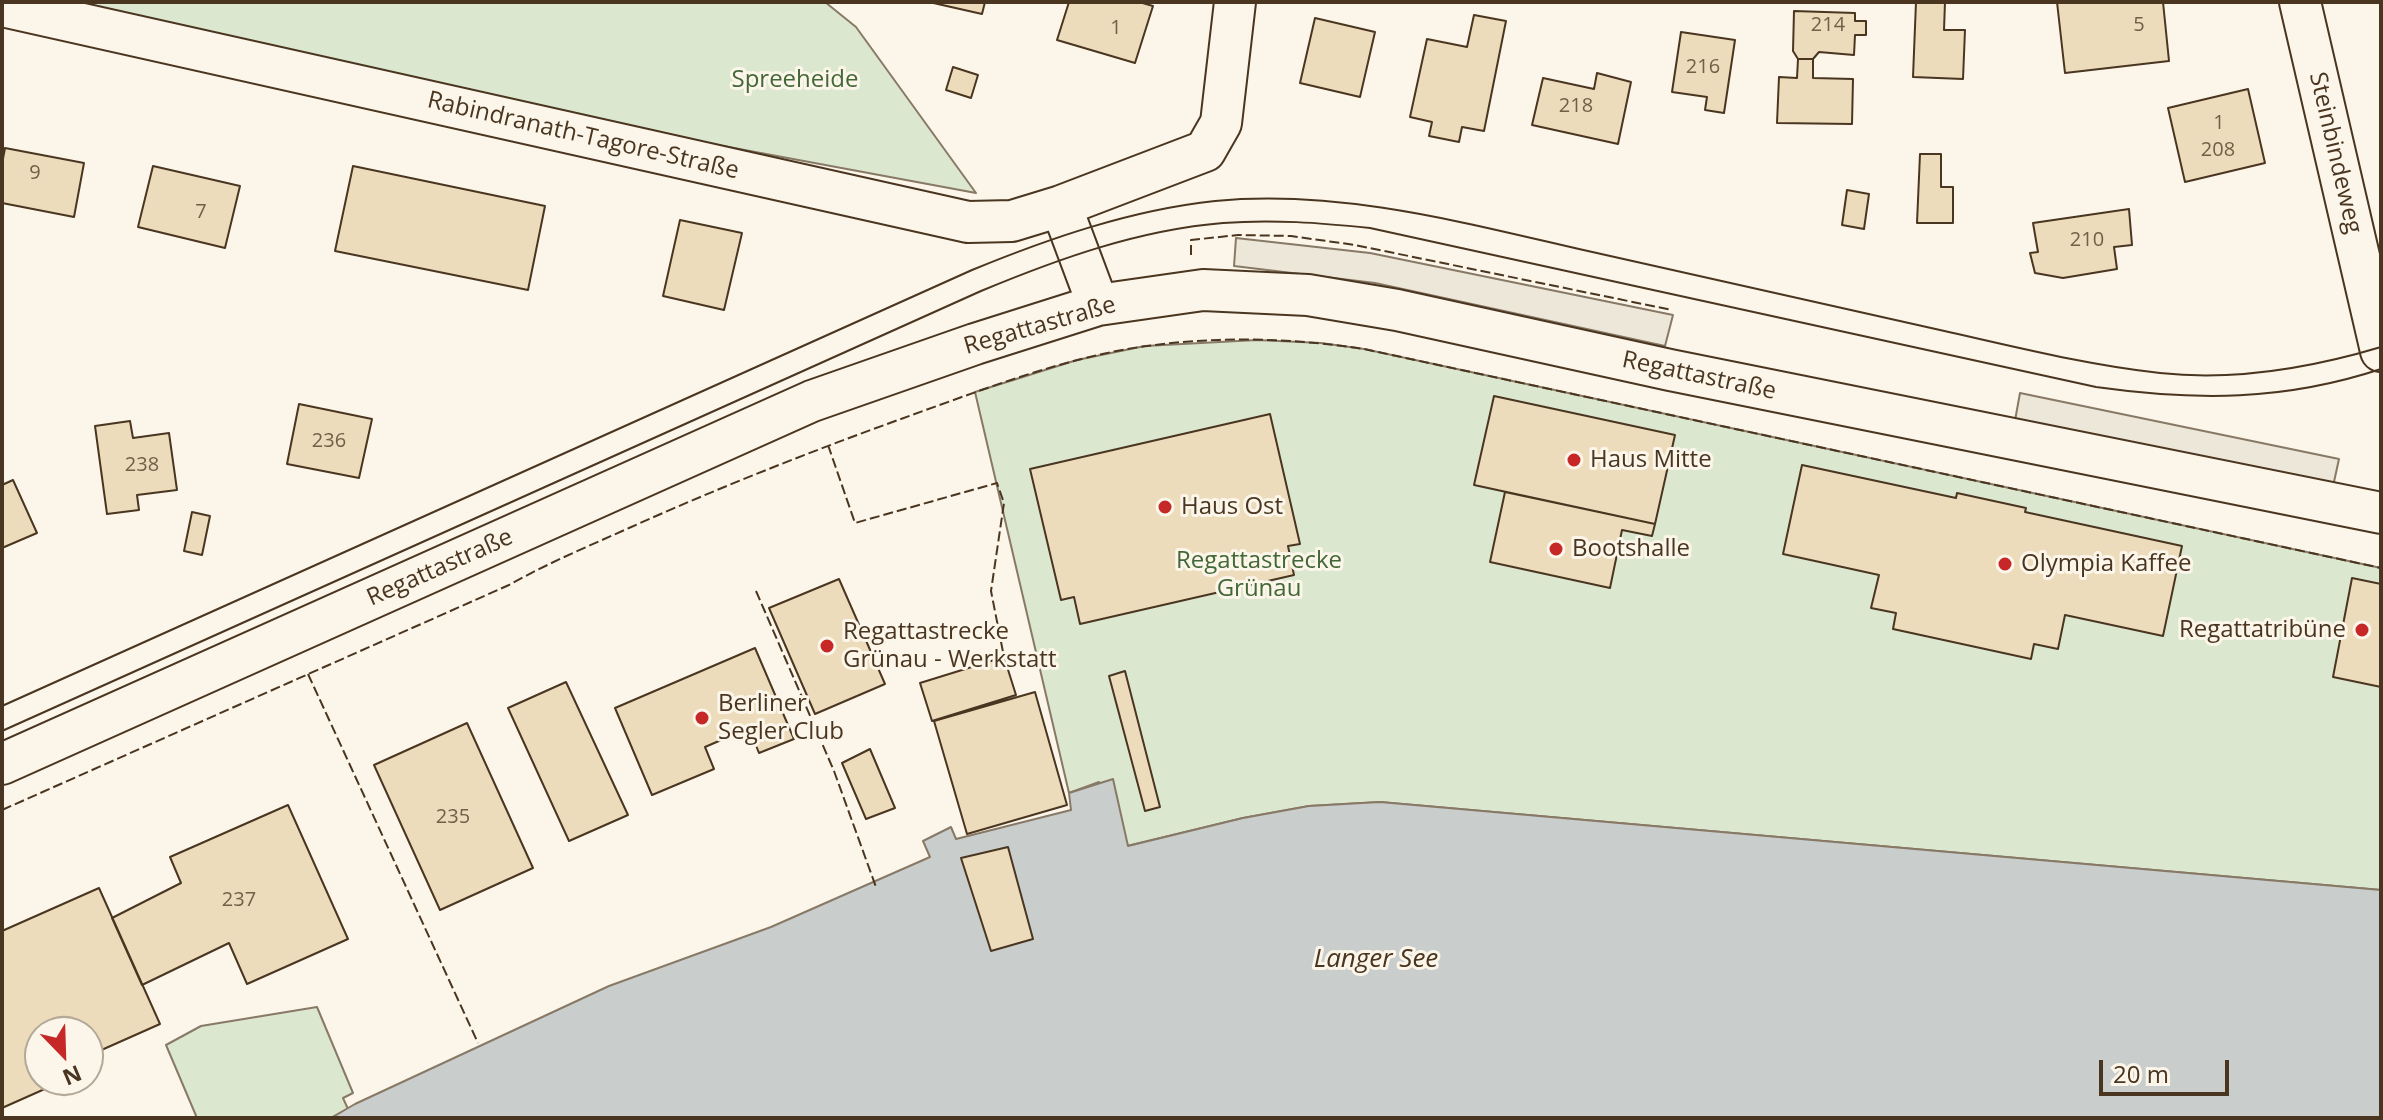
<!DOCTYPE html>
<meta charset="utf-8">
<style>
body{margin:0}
#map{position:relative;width:2383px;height:1120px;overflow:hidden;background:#fbf6e9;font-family:"Open Sans",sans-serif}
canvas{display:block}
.frame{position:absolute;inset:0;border:4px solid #4a3520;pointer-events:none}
.north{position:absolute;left:24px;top:1016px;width:80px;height:80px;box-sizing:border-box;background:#fbf6e9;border:2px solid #b4a999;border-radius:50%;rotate:157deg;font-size:22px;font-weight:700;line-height:32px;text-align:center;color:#4a3520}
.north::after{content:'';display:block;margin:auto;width:28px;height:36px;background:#c62828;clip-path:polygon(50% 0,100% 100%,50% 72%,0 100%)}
.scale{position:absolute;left:2099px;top:1060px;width:130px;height:36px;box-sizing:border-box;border:4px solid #4a3520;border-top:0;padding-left:10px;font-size:24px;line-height:28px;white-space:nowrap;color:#4a3520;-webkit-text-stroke:6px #fbf6e9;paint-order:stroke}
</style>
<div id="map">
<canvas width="2383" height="1120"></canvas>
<div class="frame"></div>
<div class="north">N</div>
<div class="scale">20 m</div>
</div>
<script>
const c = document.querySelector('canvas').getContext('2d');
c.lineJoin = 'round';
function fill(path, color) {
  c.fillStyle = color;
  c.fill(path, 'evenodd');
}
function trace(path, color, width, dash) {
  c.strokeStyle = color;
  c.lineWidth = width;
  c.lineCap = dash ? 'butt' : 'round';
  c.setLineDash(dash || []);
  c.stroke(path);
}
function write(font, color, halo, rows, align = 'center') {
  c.font = font + ' "Open Sans",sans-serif';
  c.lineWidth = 6;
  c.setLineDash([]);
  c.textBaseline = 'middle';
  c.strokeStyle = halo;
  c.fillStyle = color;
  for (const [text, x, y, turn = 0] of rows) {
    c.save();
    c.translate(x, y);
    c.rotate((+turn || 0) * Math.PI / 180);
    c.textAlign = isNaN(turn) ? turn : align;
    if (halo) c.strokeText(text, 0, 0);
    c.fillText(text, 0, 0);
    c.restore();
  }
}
const green = new Path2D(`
 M2 2H825L856 27 976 193 2 12Z
 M1257 340 1321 343 1364 349 2381 568V890L1380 802 1309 806 1243 818 1127 846 1099 782 1069 793 975 392 1077 360 1145 346Z
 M317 1007 353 1093 343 1098 348 1109 331 1118H197L166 1045 201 1026Z`);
fill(green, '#dce7d0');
trace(green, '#887966', 2);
const parking = new Path2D(`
 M1236 238 1370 253 1673 315 1665 346 1375 283 1234 266Z
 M2020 393 2339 459 2332 491 2014 426Z`);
fill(parking, '#ede7d9');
trace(parking, '#887966', 2);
const water = new Path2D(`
 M1113 779 1128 846 1243 818 1309 806 1380 802 2381 890V1118H331L355 1104 609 986 771 927 930 857 923 841 951 827 956 839 1071 810 1069 793Z`);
fill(water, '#c9cecd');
trace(water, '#887966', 2);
const building = new Path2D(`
 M929 2H985L982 14Z
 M1069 2H1139L1153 6 1135 63 1057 40Z
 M1916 2H1945L1944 30H1965L1963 79 1913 77Z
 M2057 2H2163L2169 61 2065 73Z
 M1794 11 1855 13V21H1866V35H1855L1854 55 1819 52 1813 59H1798L1793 51Z
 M1474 15 1506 21 1484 131 1462 127 1459 142 1429 136 1432 122 1410 117 1427 39 1467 47Z
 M1315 18 1375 32 1360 97 1300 83Z
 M1681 32 1735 40 1724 113 1705 110 1707 97 1672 92Z
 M1798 59H1813V78L1853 79 1852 124 1777 123 1779 77 1797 78Z
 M953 67 978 75 971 98 946 90Z
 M1597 73 1631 82 1618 144 1532 125 1543 78 1594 89Z
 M2248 89 2265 163 2185 182 2168 108Z
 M5 148 84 163 74 217 2 203V164Z
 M1920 154H1941V187H1953V223H1917Z
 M153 166 240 186 225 248 138 227Z
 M353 166 545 206 528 290 335 251Z
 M1847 190 1869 194 1864 229 1842 225Z
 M2129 209 2132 245 2114 247 2117 269 2063 278 2035 273 2030 253 2038 252 2033 223Z
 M680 220 742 233 724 310 663 296Z
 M1494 396 1675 435 1655 524 1474 485Z
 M299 404 372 419 359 478 287 464Z
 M1270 414 1300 544 1288 546 1294 575 1080 624 1074 597 1061 600 1030 469Z
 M130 421 133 438 169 433 177 490 137 495 139 510 107 514 95 426Z
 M1802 465 1956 498 1957 493 2026 508 2025 512 2182 546 2163 636 2065 615 2058 649 2034 644 2031 659 1893 629 1896 613 1871 608 1879 575 1783 554Z
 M13 480 37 533 2 548V485Z
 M1505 492 1655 524 1652 536 1622 530 1610 588 1490 562Z
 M192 512 210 516 202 555 184 551Z
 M2352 578 2381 584V687L2333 677Z
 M839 579 885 684 815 714 769 608Z
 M755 648 794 739 759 753 749 728 705 747 714 769 652 795 615 708Z
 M1004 657 1016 695 932 721 920 683Z
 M1125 671 1160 807 1145 811 1109 676Z
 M566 682 628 815 569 841 508 708Z
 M1035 692 1067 805 967 834 934 721Z
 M467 723 533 868 440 910 374 765Z
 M870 749 895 808 866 819 842 763Z
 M288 805 348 939 247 984 229 943 142 985 112 918 181 883 170 857Z
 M1008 847 1033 939 991 951 961 858Z
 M99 888 160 1024 88 1056V1032H40V1080H65L2 1108V931Z`);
fill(building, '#ecdcbc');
trace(building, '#4a3520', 2);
const minor = new Path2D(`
 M2300 2 2381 351
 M2 6 968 222 1012 221 1061 206 1205 151 1221 123 1235 2
 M1061 206 1098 305
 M2 764 812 401 975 344 1098 305 1203 290 1308 295 1397 310 1670 370 2381 513`);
trace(minor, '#4a3520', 44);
trace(minor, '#fbf6e9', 40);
trace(new Path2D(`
 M2 706 972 270C1050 238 1131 210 1215 201 1338 189 1461 222 1579 249 1699 276 1819 303 1940 330 2012 346 2086 365 2160 373 2233 381 2311 368 2381 347
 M2 731 981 291C1058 259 1138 230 1223 223 1272 219 1321 223 1370 228L2096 387C2196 401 2284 401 2381 369`), '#4a3520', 2);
trace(new Path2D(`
 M1191 255V240L1238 235 1291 236 1355 245 1672 310
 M828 445 855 523 997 483 1004 503 991 591 1004 657
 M756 591 834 771 876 887
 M308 674 478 1043
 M2 810 509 585C548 563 589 546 629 528 718 488 807 453 898 420 977 392 1064 357 1147 346 1219 336 1292 338 1364 349L2381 568`), '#4a3520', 2, [10, 4]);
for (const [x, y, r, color] of [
 [1574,460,8,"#c62828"],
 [1165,507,8,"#c62828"],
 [1556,549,8,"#c62828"],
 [2005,564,8,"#c62828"],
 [2362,630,8,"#c62828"],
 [827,646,8,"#c62828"],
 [702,718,8,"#c62828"]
]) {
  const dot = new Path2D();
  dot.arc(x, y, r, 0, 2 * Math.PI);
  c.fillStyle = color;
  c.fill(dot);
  trace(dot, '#fbf6e9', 3);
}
write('20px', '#725f47', null, [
 ["214",1828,25],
 ["5",2139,25],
 ["1",1116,28],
 ["216",1703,67],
 ["218",1576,106],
 ["1",2219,123],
 ["208",2218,150],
 ["9",35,173],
 ["7",201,212],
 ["210",2087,240],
 ["236",329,441],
 ["238",142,465],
 ["235",453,817],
 ["237",239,900]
]);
write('24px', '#436837', '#fbf6e9', [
 ["Spreeheide",795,80],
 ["Regattastrecke",1259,561],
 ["Grünau",1259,589]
]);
write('24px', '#4a3520', '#fbf6e9', [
 ["Rabindranath-Tagore-Straße",583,136,13],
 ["Steinbindeweg",2335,153,77],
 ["Regattastraße",1040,326,-16],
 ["Regattastraße",1699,376,12],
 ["Regattastraße",440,568,-24]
]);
write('24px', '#4a3520', '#fbf6e9', [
 ["Haus Mitte",1590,460],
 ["Haus Ost",1181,507],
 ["Bootshalle",1572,549],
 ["Olympia Kaffee",2021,564],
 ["Regattatribüne",2346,630,"right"],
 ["Regattastrecke",843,632],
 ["Grünau - Werkstatt",843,660],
 ["Berliner",718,704],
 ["Segler Club",718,732]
], 'left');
write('italic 26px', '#4a3520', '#fbf6e9', [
 ["Langer See",1376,960]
]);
</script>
